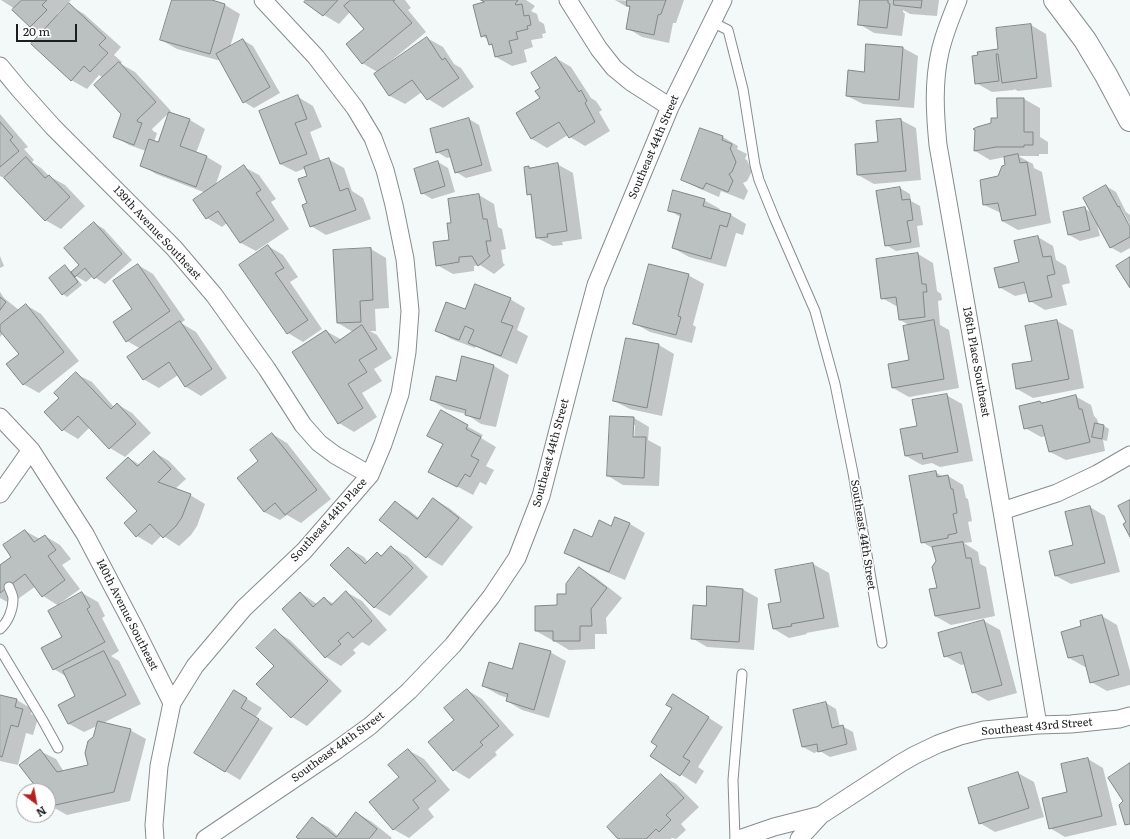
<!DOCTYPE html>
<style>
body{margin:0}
#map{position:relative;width:1130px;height:839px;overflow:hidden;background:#f3f8f9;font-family:Literata,serif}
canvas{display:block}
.north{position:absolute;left:16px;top:783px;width:40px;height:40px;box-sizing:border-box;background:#fff;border:1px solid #a4a5a5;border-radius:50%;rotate:148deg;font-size:11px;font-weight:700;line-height:16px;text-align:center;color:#1c1e1f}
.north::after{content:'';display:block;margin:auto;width:14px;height:18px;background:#b22220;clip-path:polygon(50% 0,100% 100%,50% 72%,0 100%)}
.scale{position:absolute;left:16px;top:24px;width:61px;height:18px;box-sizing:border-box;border:2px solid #1c1e1f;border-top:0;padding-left:5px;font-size:12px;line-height:14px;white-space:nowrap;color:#1c1e1f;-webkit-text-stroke:3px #fff;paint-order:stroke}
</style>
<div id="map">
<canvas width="1130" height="839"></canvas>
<div class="north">N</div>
<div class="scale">20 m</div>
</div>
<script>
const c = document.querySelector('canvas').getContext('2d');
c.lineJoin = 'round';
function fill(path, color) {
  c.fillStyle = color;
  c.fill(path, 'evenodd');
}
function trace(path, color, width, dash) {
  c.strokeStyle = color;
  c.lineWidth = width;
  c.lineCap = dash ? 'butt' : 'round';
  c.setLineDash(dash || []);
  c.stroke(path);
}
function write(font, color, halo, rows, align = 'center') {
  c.font = font + ' Literata,serif';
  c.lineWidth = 3;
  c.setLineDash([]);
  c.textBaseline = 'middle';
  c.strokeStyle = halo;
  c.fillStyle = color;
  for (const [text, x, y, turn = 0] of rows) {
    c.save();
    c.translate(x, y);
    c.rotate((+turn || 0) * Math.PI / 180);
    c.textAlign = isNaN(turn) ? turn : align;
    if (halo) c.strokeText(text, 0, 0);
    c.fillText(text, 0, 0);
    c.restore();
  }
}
fill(new Path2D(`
 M1 0H71L57 14 59 16 69 5 84 14 121 47 114 55 122 62 121 64 135 72 171 111 152 129 153 131 157 133 154 142 159 144 170 113 190 120 205 129 196 153 207 157 222 166 215 187 244 167 259 175 276 199 271 202 289 229 256 251 241 243 227 223 222 227 207 218 206 193 156 174 141 165 146 151 129 145 114 136 122 114 103 78 99 75 87 89 71 80 42 33 31 26 14 10 15 9Z
 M173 0H208L225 5 240 14 230 47 243 40 253 46 280 93 254 108 244 102 221 61 177 49 161 40Z
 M307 0H405L411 8 408 10 426 32 385 66 386 68 427 38 443 47 454 64 461 68 474 87 443 108 428 99 422 92 405 104 390 96 376 75 379 73 362 63 365 29 350 12 339 24 324 15 306 1Z
 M483 0H526L535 6 531 11 537 14 539 21 544 24 546 33 542 34 543 38 531 40 533 47 524 50 527 62 512 66 496 57 494 47 490 44 489 40 482 36 486 3Z
 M615 0 632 1V0H684L676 23H673L669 43 642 37 627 28 631 7H627Z
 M861 0H939L937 16 910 14 903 10V12L905 14 902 36 874 33 859 24Z
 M1031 25 1046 34 1052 87 1018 91 1014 89V90L992 92 976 83 979 56 999 50Z
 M903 48 918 56 914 108 863 104 847 96Z
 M556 58 571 67 591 98 596 101 602 110 599 112 610 131 585 146 570 137 568 135 547 148 532 139 517 113 542 98 541 88Z
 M298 97 313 106 322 127 310 132 321 162 328 159 344 168 352 191 363 198 371 219 326 235 311 226 308 204 309 176 306 168 296 172 280 164Z
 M998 99H1024L1040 108V137L1048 142V154H1039V156H1018L1033 164 1034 168 1042 172 1051 223 1018 230 1002 221 1001 213 984 205 1006 166 1005 157 990 160 975 151 976 129 992 124 998 119Z
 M0 114 28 147 24 149 34 160 32 162 41 168 49 176 65 185 85 206 61 229 45 220 4 177V178L0 176Z
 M469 119 479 125 492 171 466 178 456 172 452 157 447 158 437 152Z
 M901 120 916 128 921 180 874 184 858 175Z
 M723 137 738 146 737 149 747 154 745 159 747 160 752 171 747 181 743 183 748 191 744 200 721 191 719 197 698 188 682 179Z
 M438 162 448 168 455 192 432 199 422 193Z
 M557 164 573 173 582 239 562 242 563 245 553 246 537 238 532 196 528 194 529 167 531 169Z
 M1106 186 1116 192 1126 212 1130 215V225L1121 208H1119L1130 229V248L1121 253 1110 247 1097 224 1100 236 1080 241 1069 235 1064 213 1084 208 1092 213Z
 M900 188 910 194 911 201 920 206 923 225 917 226 920 247 896 251 886 245Z
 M479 195 494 204 498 227 502 229 506 249 501 250 503 263 505 265 494 274 480 265 474 266V271L453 274 437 265 450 241 453 224Z
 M704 200 720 209 719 212 731 215 746 224 743 235 736 233 726 267 689 257 673 248 682 218 669 210Z
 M94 223 104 229 132 260 105 284 93 276 86 282 74 275 82 285 67 297 63 294 65 267 72 272 80 265Z
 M1038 237 1053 246 1056 260 1066 266 1070 283 1062 285 1067 305 1045 310 1030 301 1028 293 1015 296 999 287 1020 263Z
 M268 246 283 255 298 277 290 282 322 329 303 342 288 333 240 265Z
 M371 249 386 258 389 308 375 309 376 331H370L377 335 392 358 374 369 382 381 362 393 377 417 354 432 339 423 326 331 342 340 353 332 338 323Z
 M918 254 933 263 937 291 941 294 942 300 938 301 940 325 949 330 959 388 909 397 893 388 889 365 910 361 909 325 900 320 898 307 882 298Z
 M0 256 4 266 0 268Z
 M138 265 153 274 185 320 181 323 196 332 227 378 201 396 186 387 178 375 159 388 143 379 141 349 127 341 133 309Z
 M688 275 704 284 693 325 696 327 692 343 650 332 634 323Z
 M0 292 4 298 19 310 26 305 41 314 79 361 39 393 23 384 20 354 3 333 0 337Z
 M510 299 525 308 517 330 528 336 517 364 485 351 476 346 475 348 451 339 436 330 466 311Z
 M1057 321 1073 330 1084 388 1033 398 1017 389 1033 361 1026 327Z
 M627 339 659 345 674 354 662 416 630 409 614 401Z
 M463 358 494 366 509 375 496 427 481 424 466 414 446 409 431 400 456 382Z
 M76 374 92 382 114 407 117 404 132 413 151 433 125 457 110 448 90 427 78 439 63 430 60 398Z
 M946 395 962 404 973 461 940 467 932 463 922 465 906 456 918 427Z
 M1075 396 1091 405 1094 416 1097 419 1099 425 1104 426 1109 429 1107 441 1103 440 1105 451 1066 460 1050 452 1046 436 1041 437 1025 428 1040 402 1044 404Z
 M441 412 483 435 481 438 496 447 486 466 494 470 486 485 480 482 473 495 445 480 444 444Z
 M634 418 649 427 648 440 661 447 659 486 623 485 608 476ZM633 425H635L634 442 632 441Z
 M272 434 287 443 331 499 301 523 287 515 280 520 264 512 260 462Z
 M154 452 169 461 186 479 175 489 190 495 205 504 197 526 191 535 179 546 162 535 152 545 137 536 138 511 129 458 140 465Z
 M935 472 944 477 948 476 963 485 966 498 968 499 972 521 968 522 972 542 964 543 978 552 980 564 986 567 995 616 951 625 935 616 938 589 937 561 934 549 922 542Z
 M434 499 449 508 473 527 442 566 427 557 395 502 410 511 419 518Z
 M1090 507 1105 516 1120 572 1071 584 1056 576 1074 546Z
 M616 518 630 524 645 533 625 580 580 561 565 552 612 527Z
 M25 531 40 539 45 536 60 545 71 559 62 565 80 589 59 604 60 605 82 593 98 602 105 616 102 618 119 651 111 656 119 661 141 704 103 723 130 730 146 739 130 801 67 815 51 806 48 801V791H40V751L56 759 64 772 89 766 97 726 84 732 69 724 76 697 67 677 54 669 63 637 59 606 43 596 36 586 11 604 0 598V566L13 557Z
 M391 547 407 556 428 577 390 616 374 607 348 548 364 557 368 562 377 553 383 556Z
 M813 564 829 573 839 627 806 633 807 634 789 638 774 629 769 605 782 603 777 571Z
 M579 568 595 577 622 598 606 618 607 634H595V649L569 650 554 641V640H552L536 631 567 595Z
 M742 589 758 598 754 650 707 647 692 638Z
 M346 592 362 601 387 630 369 646 362 642 353 650 356 653 341 666 326 657 301 593 317 604 324 598 334 604Z
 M1102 616 1117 625 1130 671V685L1107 691 1091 682 1087 666 1085 667 1069 658 1083 627Z
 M984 621 1000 630 1017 693 988 701 973 692 965 664 961 665 945 656Z
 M275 631 290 640 342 691 307 726 292 717 258 684 275 666Z
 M550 652 566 661 549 718 522 710 507 701 508 698 499 695 483 686 513 670Z
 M467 690 482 699 514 735 495 752 497 755 469 779 454 770 456 720Z
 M234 691 262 708 256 717 273 728 240 780 225 771Z
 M0 696 17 700 32 709 31 714 38 718 33 735 26 733 18 765 0 761Z
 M826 703 836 709 840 727 842 726 853 732 857 750 830 757 820 751 814 753 803 747 794 711Z
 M689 705 723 727 698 767 704 771 696 784 651 756Z
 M408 750 424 759 450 790 428 809 434 817 409 838 393 829 400 777Z
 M1088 759 1103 768 1117 825 1065 837 1050 828Z
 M1018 773 1034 782 1044 817 995 832 980 823Z
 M661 775 676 784 699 807 681 824 686 830 676 839 672 838 670 839H619Z
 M357 813 372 822 392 838 391 839H299L312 819 328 827 338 836Z`), '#0003');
const building = new Path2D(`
 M22 0H47L42 5 47 10 30 27 12 10Z
 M172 0H212L225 4 210 54 160 40Z
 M306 0H338L323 16 304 2Z
 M351 0H395L393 1 412 23 362 64 346 44 364 29 344 6Z
 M481 0H518L515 4 516 5 522 4 524 16 529 15 531 25 527 26 528 29 516 32 518 39 509 41 512 53 495 57 492 44 489 45 486 35 481 37 473 5 484 2Z
 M627 0H666L661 14 658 15 654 35 626 29 630 6H627Z
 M860 0H888V3L890 4 887 28 858 25Z
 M894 0H922L921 8 894 5Z
 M69 3 106 38 99 45 108 53 90 72 84 66 71 81 31 44Z
 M1031 24 1037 78 1002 83 998 54H996L999 81 975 84 972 56 978 55 977 52 998 49 996 28Z
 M427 37 442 60 445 58 459 78 427 100 412 80 389 96 374 74Z
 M243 39 270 87 243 103 216 54Z
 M866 44 903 47 899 100 846 96 848 70 864 72Z
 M556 57 579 92 581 90 587 101 585 103 595 122 569 138 559 122 531 139 516 113 540 98 535 91 540 88 531 73Z
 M119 62 156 102 137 120 138 122 142 123 134 145 113 137 121 114 94 85Z
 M298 95 307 119 295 123 307 154 280 164 259 111Z
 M997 98H1024V132H1033V145H1024V147H996L974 151 975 130 973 129 977 127 991 123V118H997Z
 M169 112 190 119 180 146 207 156 196 187 140 166 149 139 158 142Z
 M469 118 482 165 455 173 448 149 436 153 430 129Z
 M901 119 906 171 857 175 855 144 878 142 876 121Z
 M0 122 13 137 10 140 19 151 0 167Z
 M700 128 723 136 722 140 732 144 730 149 731 150 736 162 732 172 729 174 733 181 728 192 706 183 703 189 681 180Z
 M1018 154 1020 163 1027 162 1036 215 1002 221 998 203 983 205 980 180 998 176 1002 166 1005 165 1004 157Z
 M26 157 45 178 49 175 70 197 45 221 4 178Z
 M329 158 340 191 348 188 356 210 310 227 302 205 307 203 298 179 307 176 304 167Z
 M438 161 445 186 421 194 414 169Z
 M558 163 567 231 547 234 548 237 536 238 531 194 527 195 524 167 529 166V168Z
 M244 165 261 190 256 193 274 220 240 243 218 211 206 219 193 200Z
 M1106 185 1118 207 1119 206 1130 227V237L1110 248 1083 198Z
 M900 187 902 200 910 199 913 220 907 221 911 242 885 246 876 191Z
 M673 190 705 199 703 206 731 214 727 227 720 225 711 259 672 248 681 214 668 211Z
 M479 194 483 219H487L491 241H486L488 253 490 256 478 266 472 256 459 257V262L436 266 433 242 449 240 447 223H451L448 199Z
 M1085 207 1090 230 1068 235 1063 212Z
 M94 222 122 254 94 279 85 268 75 277 71 272 79 265 64 248Z
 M1038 236 1043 257 1051 256 1055 274 1047 276 1052 297 1029 302 1024 282 999 288 994 268 1019 262 1014 241Z
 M268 245 284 268 275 273 308 320 287 334 239 265Z
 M371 248 373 300 360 301 361 322 337 323 333 250Z
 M918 253 922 284H926L927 292H923L925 317 899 320 896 297 881 299 876 259Z
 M1130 257V288L1116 266Z
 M138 264 170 311 126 342 113 322 132 309 113 281Z
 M649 264 689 274 678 316 681 317 676 335 633 324Z
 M65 265 78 282 62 295 49 278Z
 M475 284 511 298 501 322 513 326 501 356 468 343 474 330 465 326 459 340 435 331 446 302 465 309Z
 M0 297 6 302 0 310Z
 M26 304 64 352 23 385 6 364 19 354 0 331V325Z
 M934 320 944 379 892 388 888 364 909 360 903 326Z
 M1057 320 1069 379 1016 389 1012 364 1032 361 1025 326Z
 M180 321 212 369 185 387 169 362 143 380 127 357Z
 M362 325 377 349 359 360 367 372 348 384 363 408 338 424 292 352 326 330 335 343Z
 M626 338 659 344 647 408 613 401Z
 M462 356 494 365 480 419 465 415 466 410 430 400 436 376 456 381Z
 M76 372 111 409 117 403 136 424 109 449 78 416 62 431 44 412 59 398 54 393Z
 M947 394 958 452 923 459 922 453 905 456 900 429 917 426 912 400Z
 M1076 395 1079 409H1082L1090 442 1049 452 1042 425 1024 429 1019 406 1040 401 1041 403Z
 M441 410 468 425 466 429 481 437 471 456 479 460 470 477 465 474 457 487 428 472 443 444 427 436Z
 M610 416 634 417 633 437H646L644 478 607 476Z
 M1095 423 1104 425 1102 439 1092 437Z
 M272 433 317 490 285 515 275 503 264 512 237 478 258 461 250 450Z
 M154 451 171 469 158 482 191 494 182 517 176 526 163 538 150 524 136 537 124 523 137 511 106 478 128 457 137 466Z
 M936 471 937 477 948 475 951 489H953L957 513 953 514 957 533 948 535V538L921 543 909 476Z
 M433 498 459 518 426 558 379 520 395 501 417 519Z
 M1130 500V537L1123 524 1126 522 1118 506Z
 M1090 506 1105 563 1055 576 1049 551 1073 545 1065 512Z
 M615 517 630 523 609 572 564 553 574 529 592 537 599 520 611 526Z
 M25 530 34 542 45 535 56 550 48 556 65 580 42 597 25 574 0 593V565L11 557 3 545Z
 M963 542 966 558H971L980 608 935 616 929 589 937 588 932 567 936 561 932 547Z
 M391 546 413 568 374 608 330 565 348 547 365 564 377 552 381 556Z
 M813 563 824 618 791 624 792 626 773 629 768 604 781 602 775 570Z
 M579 567 607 588 591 609 592 626H580V641H553V631H535V606L557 605V594H566V584Z
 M707 586 743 589 739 642 691 639 693 605 706 606Z
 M346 591 372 621 353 638 348 632 338 641 341 644 325 658 282 609 300 592 313 607 324 597 331 605Z
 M82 592 90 607 87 609 105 642 53 670 41 648 62 637 48 611Z
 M1102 615 1119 675 1090 683 1083 655 1068 658 1061 632 1081 626 1080 621Z
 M984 620 1002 685 972 693 961 652 944 657 938 633Z
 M275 629 328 681 291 718 256 684 274 666 256 648Z
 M520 643 551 651 534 710 506 701 508 694 482 686 489 662 512 669Z
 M104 651 126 695 68 724 58 705 75 696 63 671Z
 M467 689 499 726 480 742 483 745 453 771 428 742 454 720 444 708Z
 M234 690 247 698 241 708 259 719 225 772 194 753Z
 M673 694 709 717 683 757 690 761 680 776 650 756 657 746 651 742 672 708 666 705Z
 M0 695 17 699 15 707 23 709 18 727 11 725 2 757 0 756Z
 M826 702 832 728 843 725 847 744 818 752 817 744 802 747 793 710Z
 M98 721 131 729 114 792 51 806 48 803V791H39L19 765 40 749 57 772 88 765 85 753 88 741 93 737Z
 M408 749 436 781 413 800 419 808 393 830 369 802 399 777 388 765Z
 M1088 758 1102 816 1049 829 1042 798 1067 792 1061 764Z
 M1130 763V824L1125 825 1119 805 1123 801 1108 778Z
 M1018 772 1029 808 979 824 968 788Z
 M661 774 684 798 666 815 671 820 659 832 656 829 646 839H618L607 827Z
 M356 812 377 829 369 839H298L296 837 312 817 336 837Z`);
fill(building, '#bbc0c1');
trace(building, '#818687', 1);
const service = new Path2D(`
 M712 22 728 30 743 89 755 165 759 180 774 217 815 311 835 384 853 473 882 643
 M0 629C8 622 13 610 13 599 13 595 10 590 9 587
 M0 649 42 719 58 748
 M735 839 733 780 742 674`);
const minor = new Path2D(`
 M568 0 599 49 614 68 631 82 670 107
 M958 0C951 17 944 34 940 52 933 83 935 114 938 145L1002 511 1038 725
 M0 66 19 89 53 127 174 248 214 295 267 369 303 425 319 443 335 455 370 475
 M0 417 31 450 85 534 135 629 172 703 159 766 154 825 155 839
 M0 494 31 450
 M1002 511 1057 493 1097 474 1130 455
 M172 703 195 666 244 608 304 551 370 475 383 444 400 394 407 352 410 311 405 259 394 205 385 170 373 138 355 108 316 57 263 0
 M205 839 334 752 370 726 409 691 453 645 491 597 517 558 541 496 583 333 596 285 670 107 723 0
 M739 839 774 827 821 815 901 763 915 755 938 744 960 736 984 730 1038 725 1071 724 1119 719 1130 716
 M799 839 821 815`);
const tertiary = new Path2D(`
 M1055 0 1085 40 1106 75 1130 120`);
trace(service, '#878c8d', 11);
trace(minor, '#878c8d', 19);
trace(tertiary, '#878c8d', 24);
trace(service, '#fff', 9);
trace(minor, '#fff', 17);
trace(tertiary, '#fff', 22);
write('11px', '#1c1e1f', '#fff', [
 ["Southeast 44th Street",654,147,-67],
 ["139th Avenue Southeast",157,233,47],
 ["136th Place Southeast",976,362,80],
 ["Southeast 44th Street",551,453,-75],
 ["Southeast 44th Place",329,520,-48],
 ["Southeast 44th Street",863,535,81],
 ["140th Avenue Southeast",127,615,63],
 ["Southeast 43rd Street",1037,727,-5],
 ["Southeast 44th Street",338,747,-36]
]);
</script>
